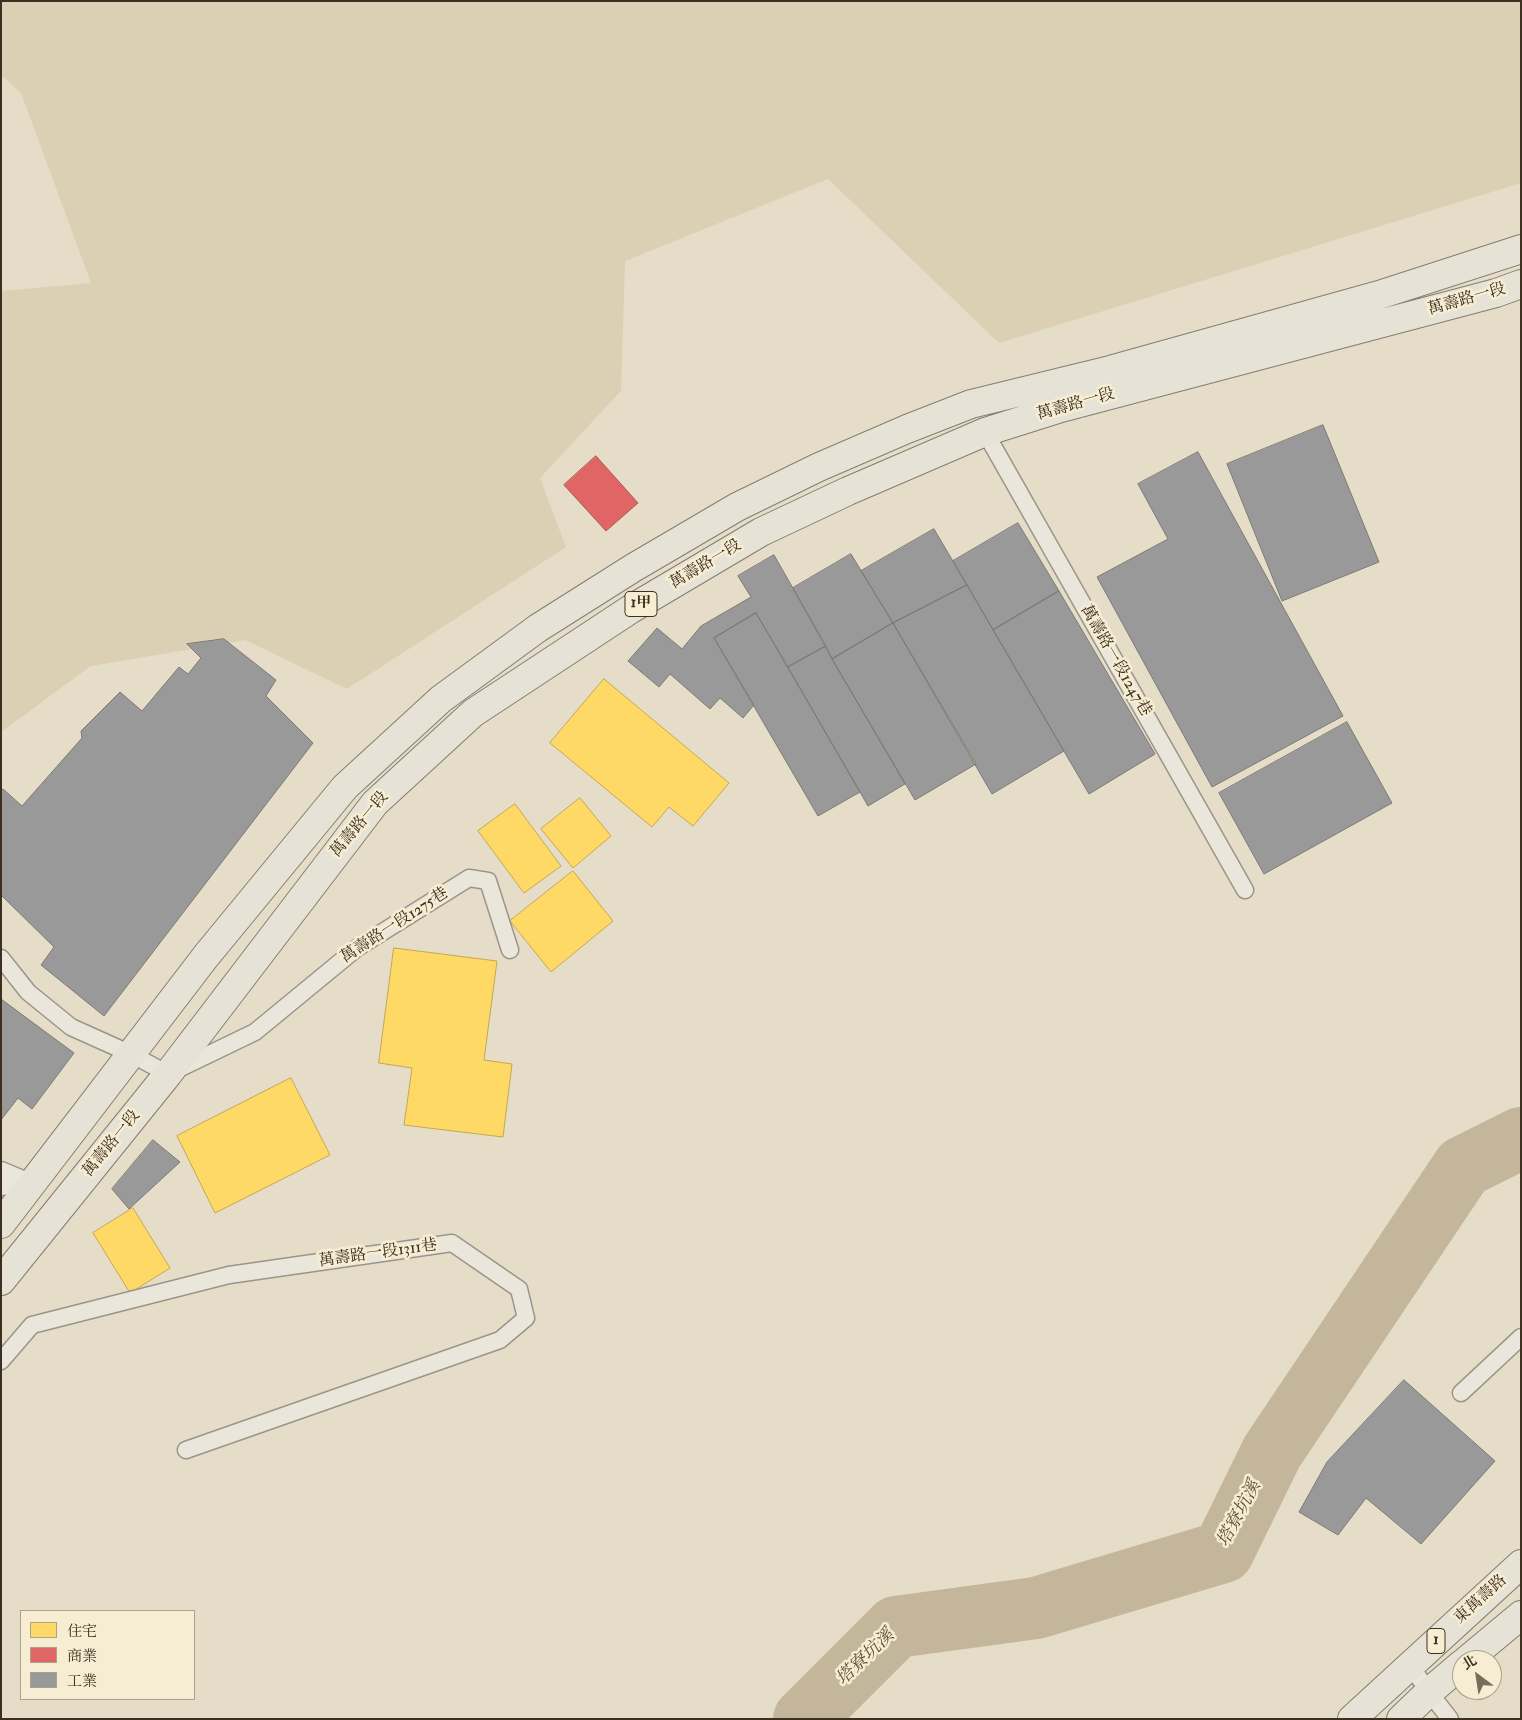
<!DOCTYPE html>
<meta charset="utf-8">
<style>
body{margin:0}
#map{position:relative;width:1522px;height:1720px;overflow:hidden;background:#e5ddc8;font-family:"IM FELL Double Pica","Noto Serif TC",serif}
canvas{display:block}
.frame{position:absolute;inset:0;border:2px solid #3d3021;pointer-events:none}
.legend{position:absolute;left:20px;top:1610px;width:175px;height:90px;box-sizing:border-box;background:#f6edd3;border:1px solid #aca18c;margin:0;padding:6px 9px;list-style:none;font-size:15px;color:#3d3021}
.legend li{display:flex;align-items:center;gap:10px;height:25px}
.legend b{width:25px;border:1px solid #aca18c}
.north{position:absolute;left:1452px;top:1650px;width:50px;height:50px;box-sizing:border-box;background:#f6edd3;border:1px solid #aca18c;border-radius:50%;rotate:329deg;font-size:14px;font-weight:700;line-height:20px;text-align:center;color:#3d3021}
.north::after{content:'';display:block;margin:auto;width:18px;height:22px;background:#786d5b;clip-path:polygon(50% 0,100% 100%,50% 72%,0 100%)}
</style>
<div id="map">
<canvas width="1522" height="1720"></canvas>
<div class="frame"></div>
<ul class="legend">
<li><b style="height:14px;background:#ffd966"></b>住宅</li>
<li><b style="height:14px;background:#e06666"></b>商業</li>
<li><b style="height:14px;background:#999"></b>工業</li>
</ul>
<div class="north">北</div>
</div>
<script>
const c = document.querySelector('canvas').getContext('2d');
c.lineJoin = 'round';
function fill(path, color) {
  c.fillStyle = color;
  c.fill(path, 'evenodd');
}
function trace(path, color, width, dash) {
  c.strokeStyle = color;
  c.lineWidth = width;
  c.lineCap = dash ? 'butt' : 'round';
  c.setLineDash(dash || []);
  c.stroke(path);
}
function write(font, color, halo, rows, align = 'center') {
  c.font = font + ' "IM FELL Double Pica","Noto Serif TC",serif';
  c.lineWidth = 5;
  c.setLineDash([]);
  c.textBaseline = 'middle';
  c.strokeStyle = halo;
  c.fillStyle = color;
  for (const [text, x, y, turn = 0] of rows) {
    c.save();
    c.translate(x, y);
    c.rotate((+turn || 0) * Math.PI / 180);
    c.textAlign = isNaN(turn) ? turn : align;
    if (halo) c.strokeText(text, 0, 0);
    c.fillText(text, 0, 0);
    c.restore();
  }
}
fill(new Path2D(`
 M1 1H1521V183L999 343 828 179 625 261 621 391 540 478 566 547 347 689 245 640 91 666 1 732V291L91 283 21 93 1 75Z`), '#dbd0b3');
const homes = new Path2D(`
 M604 679 729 783 693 826 669 807 652 827 550 743Z
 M580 798 611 836 573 868 541 829Z
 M515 804 561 866 524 893 478 831Z
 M573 871 613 921 551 972 510 921Z
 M394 948 497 961 484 1060 512 1064 503 1137 404 1125 412 1068 379 1063Z
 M291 1078 330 1155 215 1213 177 1136Z
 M133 1208 170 1268 130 1293 93 1233Z`);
fill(homes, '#ffd966');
trace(homes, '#c5a651', 1);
const shops = new Path2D(`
 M596 456 638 503 606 531 564 485Z`);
fill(shops, '#e06666');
trace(shops, '#af5651', 1);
const industry = new Path2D(`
 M1323 425 1379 562 1282 601 1227 464Z
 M1198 452 1343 716 1212 787 1097 577 1168 539 1138 484Z
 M1018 523 1059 591 993 630 953 561Z
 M934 529 967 585 893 623 861 571Z
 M851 554 893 623 832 659 793 588Z
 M774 555 826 646 788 667 756 613 714 638 754 705 743 718 720 698 710 709 670 674 659 687 628 661 657 628 682 649 701 626 751 597 738 576Z
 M967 585 1064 751 992 794 893 623Z
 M1059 591 1155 754 1089 794 993 630Z
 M756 613 860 792 818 816 714 638Z
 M893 623 976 764 915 800 832 659Z
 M224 639 276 680 266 696 313 743 104 1016 41 965 54 947 1 895V791L3 789 22 806 82 738 81 731 120 692 142 711 179 667 188 674 201 658 187 644Z
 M826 646 832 659 905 784 868 806 788 667Z
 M1347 722 1392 803 1264 874 1219 793Z
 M1 999 74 1053 32 1109 18 1098 1 1120Z
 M153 1140 180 1162 129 1209 112 1189Z
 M1404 1380 1495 1461 1421 1544 1366 1498 1338 1535 1299 1512 1327 1462Z`);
fill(industry, '#999');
trace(industry, '#7d7a75', 1);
trace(new Path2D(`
 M804 1719 896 1627 1036 1608 1223 1552 1272 1452 1463 1167 1521 1138`), '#c3b69a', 62);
const lane = new Path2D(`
 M985 432 1245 890
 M1 958 28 992 71 1027 131 1054 168 1074 255 1032 357 948 469 878 488 881 510 950
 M1 1170 32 1183
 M1 1187 32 1183
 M1 1361 32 1325 229 1275 452 1243 519 1289 526 1318 500 1340 186 1450
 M1461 1393 1521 1337
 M1410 1665 1429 1692 1450 1719`);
const primary = new Path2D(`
 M1 1224 206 956 345 787 441 699 538 628 633 568 737 507 819 467 907 429 971 404 1110 370 1379 295 1521 249
 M1 1281 168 1074 375 803 473 713 631 609 761 532 848 491 985 432 1061 408 1496 293 1521 284
 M1467 1660 1521 1615
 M1352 1719 1521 1564
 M1401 1719 1429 1692 1462 1664`);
trace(lane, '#9b9588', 19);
trace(primary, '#847d71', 30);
trace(lane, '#eae6db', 16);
trace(primary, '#e6e2d6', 28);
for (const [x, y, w] of [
 [641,604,32],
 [1436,1641,18]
]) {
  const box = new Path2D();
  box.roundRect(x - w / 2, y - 12.5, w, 25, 4);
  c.fillStyle = '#f6edd3';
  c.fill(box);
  trace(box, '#3d3021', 1);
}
write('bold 15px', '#3d3021', null, [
 ["1甲",641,604],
 ["1",1436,1641]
]);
write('16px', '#3d3021', '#f6edd3', [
 ["萬壽路一段",1467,300,-16],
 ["萬壽路一段",1076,405,-16],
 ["萬壽路一段",706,565,-31],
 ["萬壽路一段1247巷",1115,661,60],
 ["萬壽路一段",360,825,-50],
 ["萬壽路一段1275巷",395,926,-33],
 ["萬壽路一段",112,1144,-51],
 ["萬壽路一段1311巷",378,1254,-8],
 ["東萬壽路",1481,1600,-42]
]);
write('italic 18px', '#5b4e3a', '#f6edd3', [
 ["塔寮坑溪",1240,1514,-62],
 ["塔寮坑溪",866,1658,-44]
]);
</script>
